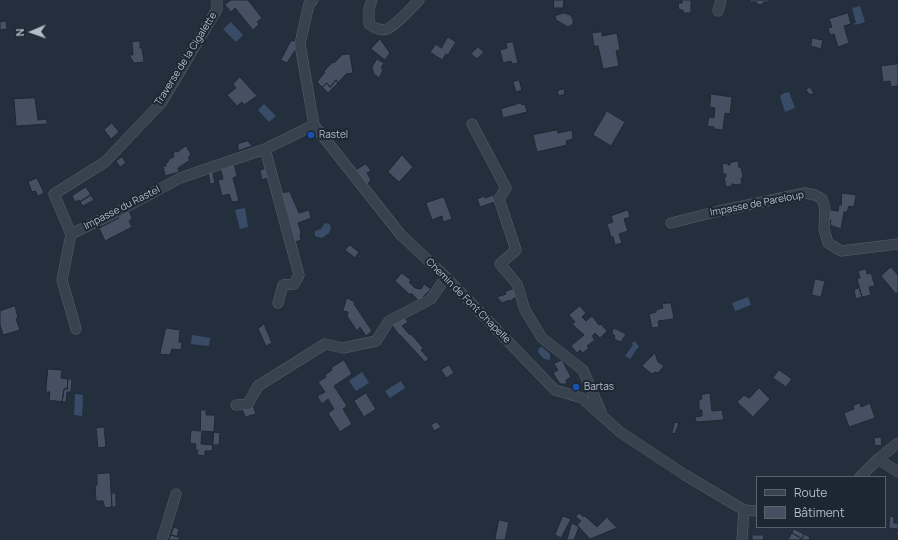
<!DOCTYPE html>
<meta charset="utf-8">
<style>
body{margin:0}
#map{position:relative;width:898px;height:540px;overflow:hidden;background:#242f3e;font-family:Manrope,sans-serif}
canvas{display:block}
.legend{position:absolute;left:756px;top:476px;width:130px;height:52px;box-sizing:border-box;background:#1d2633;border:1px solid #59626f;margin:0;padding:5px 7px;list-style:none;font-size:12px;color:#b4bcc9}
.legend li{display:flex;align-items:center;gap:8px;height:20px}
.legend b{width:20px;border:1px solid #59626f}
.north{position:absolute;left:12px;top:12px;width:40px;height:40px;-webkit-text-stroke:3px #1d2633;paint-order:stroke;rotate:268deg;font-size:11px;font-weight:700;line-height:16px;text-align:center;color:#b4bcc9}
.north::after{content:'';display:block;margin:auto;width:14px;height:18px;background:#b4bcc9;clip-path:polygon(50% 0,100% 100%,50% 72%,0 100%)}
</style>
<div id="map">
<canvas width="898" height="540"></canvas>
<ul class="legend">
<li><b style="height:5px;background:#38414e"></b>Route</li>
<li><b style="height:11px;background:#455162"></b>Bâtiment</li>
</ul>
<div class="north">N</div>
</div>
<script>
const c = document.querySelector('canvas').getContext('2d');
c.lineJoin = 'round';
function fill(path, color) {
  c.fillStyle = color;
  c.fill(path, 'evenodd');
}
function trace(path, color, width, dash) {
  c.strokeStyle = color;
  c.lineWidth = width;
  c.lineCap = dash ? 'butt' : 'round';
  c.setLineDash(dash || []);
  c.stroke(path);
}
function write(font, color, halo, rows, align = 'center') {
  c.font = font + ' Manrope,sans-serif';
  c.lineWidth = 4;
  c.setLineDash([]);
  c.textBaseline = 'middle';
  c.strokeStyle = halo;
  c.fillStyle = color;
  for (const [text, x, y, turn = 0] of rows) {
    c.save();
    c.translate(x, y);
    c.rotate((+turn || 0) * Math.PI / 180);
    c.textAlign = isNaN(turn) ? turn : align;
    if (halo) c.strokeText(text, 0, 0);
    c.fillText(text, 0, 0);
    c.restore();
  }
}
fill(new Path2D(`
 M860 6 865 22 855 25 854 23H856L852 8Z
 M231 22 243 35 236 42 223 29Z
 M789 92 795 108 785 112 780 96 784 93Z
 M264 104 276 116 269 122 258 110Z
 M245 208 248 227 240 229 235 210Z
 M325 223 329 224 331 228 329 233 322 238 315 236V231L321 229Z
 M748 297 751 305 735 311 732 303Z
 M192 335 210 338 209 346 191 344Z
 M634 341 639 346 630 359 625 356 633 345 632 344Z
 M542 347 550 354V360L544 359 538 352 539 348Z
 M362 372 369 383 356 391 349 381Z
 M401 381 405 388 390 398 385 391Z
 M75 394 83 395 82 416 74 415Z`), '#394c67');
const building = new Path2D(`
 M231 0H248L262 18 257 22 259 24 253 30 235 8 231 12 225 5Z
 M554 0H564L563 8H554Z
 M682 0H691V13H683V10H679L678 3H682Z
 M750 0H769V2H764L761 5 757 4 756 2H750Z
 M564 13 570 15 573 19V24L568 27 556 20 555 16Z
 M848 13 851 24 844 26 849 43 838 47 834 34 830 35 828 28 832 27 829 19Z
 M6 21 7 29 0 30V22Z
 M602 32V36L617 33 620 50 616 51 619 66 603 69 598 46H594L592 33Z
 M448 37 456 42 448 55 446 54 442 60 430 52 436 44 441 48Z
 M812 38 823 40 821 49 811 46Z
 M380 39 390 53 385 60 371 49Z
 M140 41V48H142L144 62 134 63 129 55H133L132 42Z
 M291 41H297L298 46 287 63 281 60Z
 M513 42 518 63 512 64 511 61 503 63 500 50 507 48 506 43Z
 M478 47 484 52 477 59 471 54Z
 M350 54 353 73 346 74 338 83 336 80 330 87 327 83 322 87 317 82 325 72 324 71 333 62 334 63 342 55Z
 M377 59 384 63 381 68 383 70 379 78 374 74 372 67Z
 M898 64V86L891 87 890 81 883 82 881 66Z
 M240 77 257 96 244 105 242 102 237 106 227 95 236 88 233 84Z
 M336 80 338 83 328 93 322 87 327 83 330 87Z
 M519 80 522 90 516 92 513 82Z
 M810 87 814 93 810 95 806 90Z
 M564 89 565 94 559 96 557 91Z
 M711 94 732 97 730 114 725 113 723 130 714 129V127L707 126 709 117 714 118 715 108 710 107Z
 M35 98 38 120 47 119V124L16 126 14 99Z
 M521 103 522 105 525 104 527 112 503 118 501 109Z
 M607 111 625 122 611 146 593 135Z
 M112 123 119 132 111 139 104 130Z
 M557 130 558 133 572 130 573 139 566 141 567 145 537 152 533 135Z
 M248 141 252 146 238 151V144Z
 M186 146 191 154 188 158 190 160 178 168 179 172 165 176 163 166H166V163L168 162 169 159 174 157 173 154 176 151 177 152Z
 M402 155 413 167 399 182 388 172Z
 M122 157 126 163 120 167 116 161Z
 M738 161 739 168 741 167 743 177 741 178 742 184 734 185V184H732V186L726 187 724 177H726V174H723L722 164 728 163V165H730V163Z
 M234 163 237 176 233 178 239 201 232 202 229 194 222 196 218 180 223 179 220 167Z
 M366 164 371 171 367 173 371 180 367 185 356 170Z
 M268 168 270 177 262 180 260 170Z
 M212 169 215 183 210 184 208 171Z
 M37 178 44 193 38 196 35 191 32 192 28 182Z
 M86 187 91 195 80 202 79 200 75 202 72 196Z
 M290 192 299 213 309 210 311 218 298 223 301 232 300 237 301 240 295 242 280 193Z
 M842 193 856 195 854 207 849 206 847 212H844L841 229 830 225 831 220 828 221 830 210 838 211 839 205H841Z
 M91 195 94 200 83 206 80 202Z
 M493 195 495 202 480 207 477 199 484 196 485 198Z
 M444 197 452 219 443 222 442 216 432 220 426 203Z
 M128 207 132 219 129 221 132 227 105 241 99 228 119 218 117 212Z
 M628 210 630 217 624 219 628 231 619 234 622 243 615 245 613 237H611L607 224 613 222 611 216Z
 M350 245 359 252 355 258 345 250Z
 M891 267 898 275V292L896 294 881 276Z
 M866 269 867 274 871 273 875 286 869 287 871 295 862 297 857 279 860 278 858 271Z
 M402 273 411 280 409 282 415 288 421 289 424 284 431 289 419 301 411 293 410 295 395 281Z
 M815 279 825 281 821 297 812 295Z
 M515 288 520 294 509 302V300L502 303 497 297 506 294 505 292Z
 M859 288 862 297 856 299 854 290Z
 M347 298 355 302 354 304 372 331 366 336 360 327 357 331 347 316 348 312 343 311Z
 M671 303 674 319 658 321 659 327 652 328 649 314 656 312V310L663 308 662 304Z
 M15 306 18 318 16 319 20 330 3 335 0 325V311Z
 M580 306 586 313 582 317 586 321 592 316 599 325 601 324 607 331 600 338 595 333 592 336 595 340 587 346 589 348 583 353 580 350 577 353 571 346 584 335 572 324 575 322 569 315Z
 M404 316 408 322 402 326 410 335 411 334 423 348 421 350 429 359 425 362 400 335H399L392 325Z
 M264 324 272 343 266 346 258 329Z
 M166 328 180 330 179 342 182 343 181 350 172 349 170 355 160 354Z
 M614 328 626 334 621 342 614 339 615 336 612 333Z
 M655 353 658 362 664 366 658 373 655 372 652 374 642 366Z
 M344 360 352 374 334 386 347 406 343 409 352 424 340 432 328 413 334 409 328 399 322 404 317 396 325 392 318 382 326 377 325 375 332 370 331 368Z
 M562 360 571 377 566 380 567 384H560L553 373 558 370 554 364Z
 M449 365 454 373 446 378 441 370Z
 M48 369 62 370 61 378 68 379 67 389H64L62 402 49 400 50 392H46Z
 M779 370 792 379 786 387 773 378Z
 M68 379H72L71 392H67L66 402H62L64 389H67Z
 M759 388 770 399 753 417 737 402 744 395 749 398Z
 M366 393 376 409 364 417 354 401Z
 M710 393 712 411 722 410 724 420 696 422 695 417 702 416V410H699V399H702L701 395Z
 M860 403 861 407 870 403 875 418 849 427 844 413 854 409 853 406Z
 M253 405 256 414 245 417 242 408Z
 M201 410H206V415H215L214 432 202 431 201 444 213 445 212 451H205V456L197 455 198 450H195L196 444 190 443 191 430 200 431Z
 M437 422 441 427 434 431 431 425Z
 M675 422 679 423 675 434 672 433Z
 M104 427 106 447 98 448 96 428Z
 M214 432 220 433 219 445H213Z
 M881 437 882 445 875 446 874 438Z
 M110 473 112 507 105 508 103 501H96L95 486 97 485V474Z
 M112 493H116V507H112Z
 M579 513 584 517 585 516 597 527 607 517 617 528 590 539 577 525 581 521 576 517Z
 M563 516 571 519 561 538 555 535Z
 M890 516 894 517V523H898V535H896L897 529 889 528Z
 M499 520 509 522 505 540H495Z
 M572 523 579 527 574 540H567Z
 M174 527 179 529 177 537 171 535Z
 M794 529 804 534 802 539 792 533Z
 M792 533 802 539 804 534 810 537 809 540H788Z
 M171 535 179 537V540H169Z
 M752 535H764L763 540H747L752 539Z`);
fill(building, '#455162');
trace(building, '#1f2835', 1);
const street = new Path2D(`
 M313 0 309 4 300 44 314 125 401 235 446 277 555 390 582 398 620 432 685 475 744 510 757 511
 M372 0 369 9V24C374 28 380 31 387 29 398 24 410 9 419 0
 M718 11 721 0
 M472 124 506 188 499 199 516 250 500 264 517 284 525 310 542 338 583 370 601 412
 M265 149 299 275 294 284 283 285 278 303
 M671 223 719 211 805 193 815 195 822 199 825 209 824 229 828 243 841 251 898 244
 M71 234 54 194 105 162 162 102 217 9V0
 M76 329 62 280 71 234 117 212 180 178 265 149 314 125
 M236 405 248 404 258 386 325 344 343 348 376 341 389 321 431 299 446 277
 M878 459 898 472
 M860 477 878 459 898 443
 M162 540 176 494
 M742 540 744 510`);
trace(street, '#565f6c', 11);
trace(street, '#38414e', 10);
for (const [x, y, r, color] of [
 [311,135,4,"#1a4fb4"],
 [576,387,4,"#1a4fb4"]
]) {
  const dot = new Path2D();
  dot.arc(x, y, r, 0, 2 * Math.PI);
  c.fillStyle = color;
  c.fill(dot);
  trace(dot, '#1d2633', 1.5);
}
write('10px', '#b4bcc9', '#1d2633', [
 ["Traverse de la Cigalette",186,59,-58],
 ["Impasse de Pareloup",757,204,-11],
 ["Impasse du Rastel",122,208,-27],
 ["Chemin de Font Chapelle",468,301,45]
]);
write('10px', '#b4bcc9', '#1d2633', [
 ["Rastel",319,135],
 ["Bartas",584,387]
], 'left');
</script>
